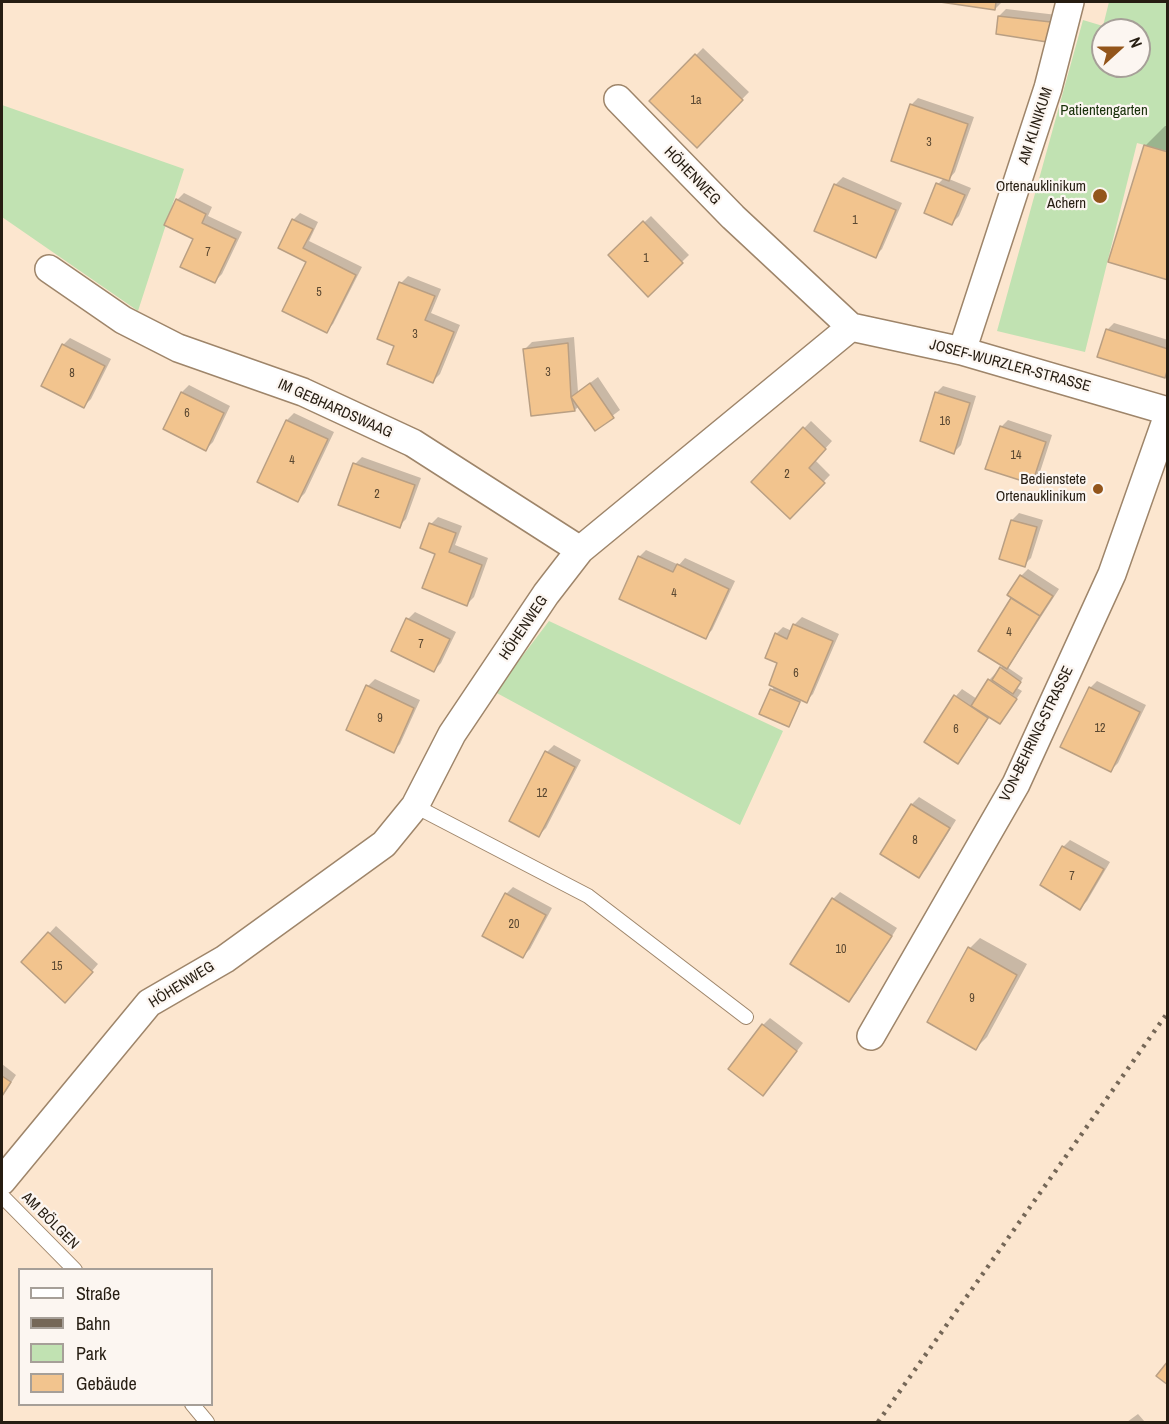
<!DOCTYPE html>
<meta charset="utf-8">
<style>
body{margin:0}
#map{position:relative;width:1169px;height:1424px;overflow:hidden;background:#fce6cf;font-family:"Archivo Narrow",sans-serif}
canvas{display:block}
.frame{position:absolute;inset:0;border:3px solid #261d12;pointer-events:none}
.legend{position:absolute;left:18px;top:1268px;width:195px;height:138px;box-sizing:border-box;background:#fcf6f1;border:2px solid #a69f98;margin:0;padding:8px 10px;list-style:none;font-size:18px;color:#261d12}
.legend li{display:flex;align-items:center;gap:12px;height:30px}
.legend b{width:30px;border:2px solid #a69f98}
.north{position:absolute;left:1091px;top:18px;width:60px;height:60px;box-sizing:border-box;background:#fcf6f1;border:2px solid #a69f98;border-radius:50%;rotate:69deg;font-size:16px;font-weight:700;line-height:24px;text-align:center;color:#261d12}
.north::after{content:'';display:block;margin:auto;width:21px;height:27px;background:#93551b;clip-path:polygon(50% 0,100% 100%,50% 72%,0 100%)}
</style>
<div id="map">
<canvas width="1169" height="1424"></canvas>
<div class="frame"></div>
<ul class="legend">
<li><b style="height:8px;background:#fff"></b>Straße</li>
<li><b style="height:8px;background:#756757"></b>Bahn</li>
<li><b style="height:16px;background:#c1e2b2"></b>Park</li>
<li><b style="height:16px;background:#f2c48e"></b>Gebäude</li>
</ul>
<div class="north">N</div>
</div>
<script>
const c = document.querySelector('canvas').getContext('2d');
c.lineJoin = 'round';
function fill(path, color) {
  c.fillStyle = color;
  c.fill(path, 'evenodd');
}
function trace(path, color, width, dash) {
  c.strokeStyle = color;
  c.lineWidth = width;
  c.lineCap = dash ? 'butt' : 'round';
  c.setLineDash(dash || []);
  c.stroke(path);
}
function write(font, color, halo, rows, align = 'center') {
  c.font = font + ' "Archivo Narrow",sans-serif';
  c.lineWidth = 4.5;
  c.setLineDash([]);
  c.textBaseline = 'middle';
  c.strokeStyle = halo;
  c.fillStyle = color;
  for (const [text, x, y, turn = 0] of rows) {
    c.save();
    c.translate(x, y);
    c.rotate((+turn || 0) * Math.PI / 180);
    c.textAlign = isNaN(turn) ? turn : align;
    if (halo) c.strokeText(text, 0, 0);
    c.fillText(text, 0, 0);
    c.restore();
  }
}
fill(new Path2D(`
 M1109 2H1167V151L1137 143 1085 352 997 331 1083 20 1103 26ZM1103 30H1139V66H1103Z
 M2 105 184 169 138 311 2 217Z
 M549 621 783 731 740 825 495 692Z`), '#c1e2b2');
fill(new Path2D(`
 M946 2H1002L995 9Z
 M1006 9 1057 15 1053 33 999 16Z
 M703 48 749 92 697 146 651 101Z
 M918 98 974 117 955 172 949 179 971 188 959 216 952 223 938 184 944 178 911 105Z
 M1165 126H1168V278L1145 146Z
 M843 177 902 203 882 249 875 256 816 231 836 184Z
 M184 193 212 207 208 216 242 232 222 274 215 281 177 200Z
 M300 213 318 222 309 241 362 267 333 324 326 331 308 262 280 247 293 220Z
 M651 216 689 255 648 295 610 255Z
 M408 276 441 289 431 313 460 325 440 374 433 381 401 283Z
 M1114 323 1168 340V373L1164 376 1107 330Z
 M574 337 578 392 598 377 620 410 595 429 579 406 575 410 532 415 525 349 532 342Z
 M70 338 111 359 91 399 84 406 63 345Z
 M189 385 230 406 213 442 206 449 182 392Z
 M943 386 976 396 961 445 954 452 936 393Z
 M294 413 334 432 305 493 298 500 259 482 287 420Z
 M1008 420 1052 435 1039 475 1032 482 1001 427Z
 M811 421 832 441 815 460 830 475 790 517 753 482Z
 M362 457 421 478 406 519 399 526 340 504 355 464Z
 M1019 513 1043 520 1031 558 1024 565 1001 558 1012 520Z
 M438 517 462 526 455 545 488 558 474 597 467 604 437 553 431 524Z
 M646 550 679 565 685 558 735 581 712 630 705 637 639 557Z
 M1028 569 1059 589 1013 660 1007 667 1023 678 1017 688 1022 691 1000 722 990 716 964 755 957 762 956 696 962 689 977 699 989 680 1004 665 980 650 1014 597 1021 576Z
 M415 612 456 632 441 663 434 670 393 650 408 619Z
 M802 617 839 634 813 694 806 701 802 699 789 725 761 714 772 690 775 686 779 662 776 634 783 627 792 631 795 624Z
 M375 679 420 700 400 744 393 751 368 686Z
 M1097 681 1146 705 1118 763 1111 770 1090 688Z
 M554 745 581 760 546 828 539 835 547 752Z
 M919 797 956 820 926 869 919 876 882 854 912 804Z
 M1070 840 1110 862 1087 901 1080 908 1063 847Z
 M513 887 552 908 530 949 523 956 506 894Z
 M840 892 897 928 856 993 849 1000 833 899Z
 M56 926 98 964 72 994 23 962Z
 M980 938 1027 964 987 1037 976 1048 970 948Z
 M770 1018 803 1043 770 1087 763 1025Z
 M2 1064 16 1075 2 1097Z
 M1138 1414 1145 1422H1127Z`), '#0003');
const building = new Path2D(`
 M940 2H996L995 10Z
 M998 16 1051 22 1047 42 996 34Z
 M695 54 743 100 697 148 649 101Z
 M910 104 968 124 949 181 891 161Z
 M1144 145 1168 152V280L1108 262Z
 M936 183 965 195 952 225 924 213Z
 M834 184 896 210 876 258 814 231Z
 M176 199 206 214 202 223 236 239 215 283 180 267 193 239 164 225Z
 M292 219 313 229 303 248 356 275 327 333 282 311 306 262 278 248Z
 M643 221 683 263 648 297 608 255Z
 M399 282 435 296 425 320 454 332 433 383 387 364 394 346 377 339Z
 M1106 329 1168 349V368L1165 378 1097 357Z
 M568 343 571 397 575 411 531 416 523 349Z
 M62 344 105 366 84 408 41 386Z
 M590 383 614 418 595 431 571 397Z
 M181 392 224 413 206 451 163 429Z
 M935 392 970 403 954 454 920 441Z
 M286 420 328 439 298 502 257 482Z
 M1000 426 1046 442 1032 484 985 469Z
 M803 427 826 449 809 468 825 483 790 519 751 482Z
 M353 463 415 485 400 528 338 505Z
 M1011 520 1037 527 1025 567 999 559Z
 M429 523 456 533 449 552 482 565 467 606 422 588 435 554 420 548Z
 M638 556 673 572 677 564 729 589 706 639 619 599Z
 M1020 575 1053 596 1040 616 1007 595Z
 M1011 598 1040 616 1007 669 978 651Z
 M406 618 450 639 434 672 391 651Z
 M793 624 833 641 807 703 769 685 777 663 765 658 775 633 787 639Z
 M1000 667 1021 682 1013 694 992 680Z
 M988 679 1017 699 1000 724 971 706Z
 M366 685 414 708 394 753 346 730Z
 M1089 687 1140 712 1111 772 1060 747Z
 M770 689 800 702 789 727 759 714Z
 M954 695 988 718 958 764 924 742Z
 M545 751 575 767 539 837 509 821Z
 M911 804 950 828 919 878 880 854Z
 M1062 846 1104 869 1080 910 1040 885Z
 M505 893 546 915 523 958 482 936Z
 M832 898 892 936 849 1002 790 964Z
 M48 932 93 972 65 1003 21 962Z
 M968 947 1017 975 976 1050 927 1022Z
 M762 1024 797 1051 763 1096 728 1069Z
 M2 1076 11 1082 2 1096Z
 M1168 1361V1385L1156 1376Z`);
fill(building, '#f2c48e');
trace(building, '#b99f83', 1.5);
const lane = new Path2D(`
 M415 806 588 896 746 1017
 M2 1196 75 1270
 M192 1404 207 1422`);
const street = new Path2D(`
 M618 99 733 217 851 327
 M49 269 123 320 178 348 303 392 413 443 580 550
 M851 327 962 351 1168 411
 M962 351 1048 88 1070 2
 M871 1036 1016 784 1112 574 1168 415
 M2 1181 149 1003 225 959 384 844 415 806 452 734 546 594 580 550 851 327`);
trace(lane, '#9e856a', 16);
trace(street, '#9e856a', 30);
trace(lane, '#fff', 14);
trace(street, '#fff', 27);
trace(new Path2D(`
 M878 1422 1168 1012`), '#756757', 4.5, [3, 6]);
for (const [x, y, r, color] of [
 [1100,196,8,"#93551b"],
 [1098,489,6,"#93551b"]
]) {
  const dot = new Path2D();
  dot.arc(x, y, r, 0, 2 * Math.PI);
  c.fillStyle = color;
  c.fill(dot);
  trace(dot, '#fcf6f1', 2);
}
write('12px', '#594731', null, [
 ["1a",696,101],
 ["3",929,143],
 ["1",855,221],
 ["7",208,253],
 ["1",646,259],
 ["5",319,293],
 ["3",415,335],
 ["3",548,373],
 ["8",72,374],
 ["6",187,414],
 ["16",945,422],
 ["14",1016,456],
 ["4",292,461],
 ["2",787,475],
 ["2",377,495],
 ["4",674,594],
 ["4",1009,633],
 ["7",421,645],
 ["6",796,674],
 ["9",380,719],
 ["12",1100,729],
 ["6",956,730],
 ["12",542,794],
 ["8",915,841],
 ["7",1072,877],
 ["20",514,925],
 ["10",841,950],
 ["15",57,967],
 ["9",972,999]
]);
write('15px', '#18310a', '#fcf6f1', [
 ["Patientengarten",1104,111]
]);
write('15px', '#261d12', '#fcf6f1', [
 ["AM KLINIKUM",1036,126,-72],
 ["HÖHENWEG",692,176,46],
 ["JOSEF-WURZLER-STRASSE",1010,366,15],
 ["IM GEBHARDSWAAG",335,409,24],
 ["HÖHENWEG",524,628,-56],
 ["VON-BEHRING-STRASSE",1037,734,-64],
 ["HÖHENWEG",182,985,-32],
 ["AM BÖLGEN",50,1221,45]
]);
write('15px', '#261d12', '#fcf6f1', [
 ["Ortenauklinikum",1086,187],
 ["Achern",1086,204],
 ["Bedienstete",1086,480],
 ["Ortenauklinikum",1086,497]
], 'right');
</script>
